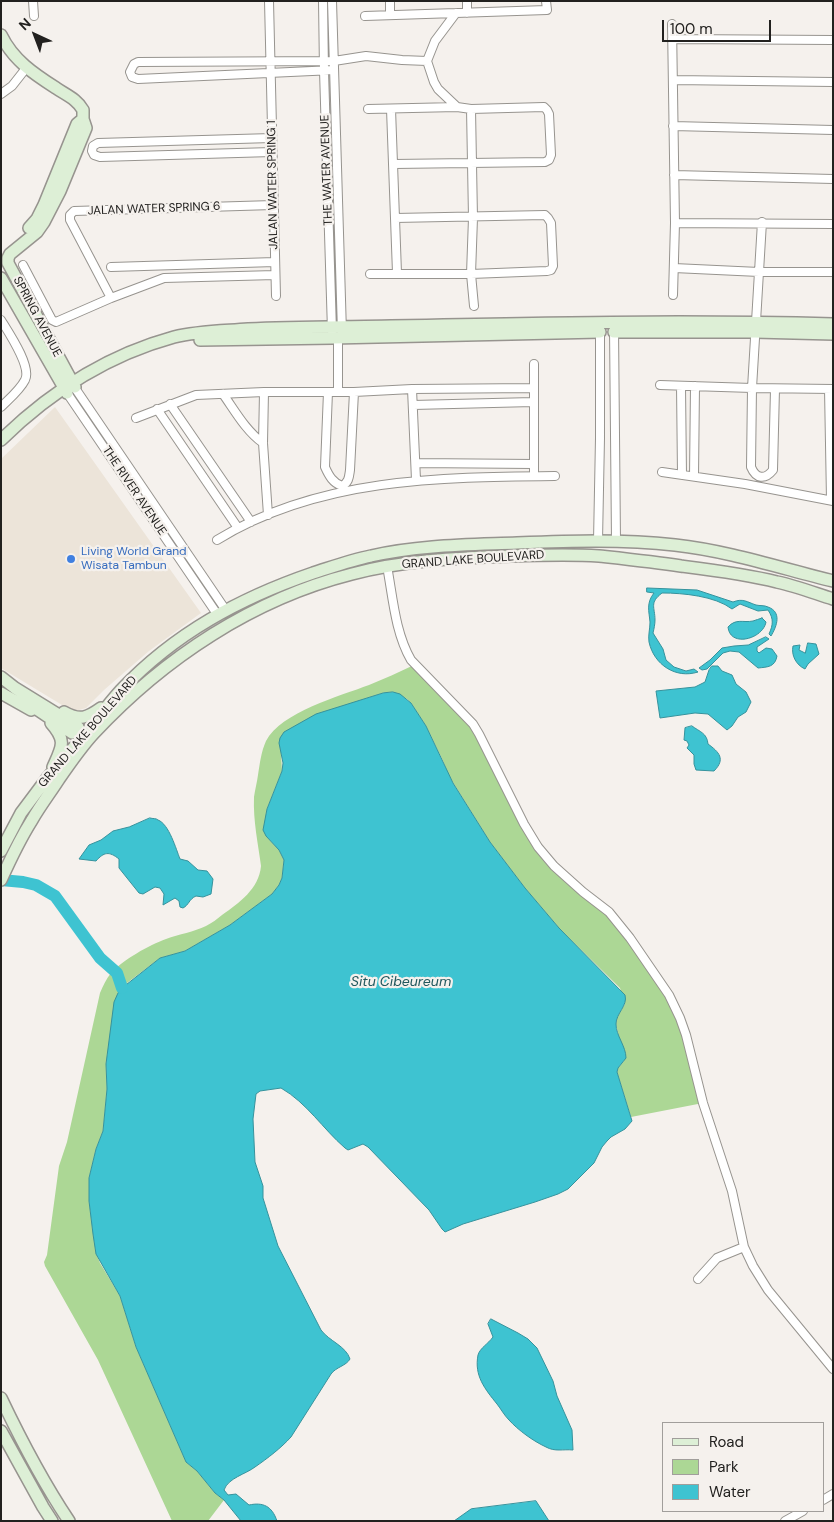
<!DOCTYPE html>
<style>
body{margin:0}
#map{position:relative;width:834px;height:1522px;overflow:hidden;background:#f5f1ed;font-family:"DM Sans",sans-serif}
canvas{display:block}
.frame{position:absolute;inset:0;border:2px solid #22211f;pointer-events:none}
.legend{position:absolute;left:662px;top:1422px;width:162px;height:90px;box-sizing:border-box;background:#f5f1ed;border:1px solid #a19e9b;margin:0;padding:6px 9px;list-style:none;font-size:15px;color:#22211f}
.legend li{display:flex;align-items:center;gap:10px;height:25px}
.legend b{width:25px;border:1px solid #a19e9b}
.north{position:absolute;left:10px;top:10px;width:50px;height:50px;-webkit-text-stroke:4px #f5f1ed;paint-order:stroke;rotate:317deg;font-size:14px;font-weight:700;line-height:20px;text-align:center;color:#22211f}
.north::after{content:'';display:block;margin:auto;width:18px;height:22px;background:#22211f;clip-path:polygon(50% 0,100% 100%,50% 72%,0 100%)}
.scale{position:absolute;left:662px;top:20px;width:109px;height:22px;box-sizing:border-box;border:2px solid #22211f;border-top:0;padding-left:6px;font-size:15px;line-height:18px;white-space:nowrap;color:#22211f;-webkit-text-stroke:4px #f5f1ed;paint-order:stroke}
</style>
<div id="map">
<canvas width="834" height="1522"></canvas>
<div class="frame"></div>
<ul class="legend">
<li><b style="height:6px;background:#ddefd6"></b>Road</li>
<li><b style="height:14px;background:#acd795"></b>Park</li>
<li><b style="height:14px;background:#3ec3d1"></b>Water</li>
</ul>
<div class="north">N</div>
<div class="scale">100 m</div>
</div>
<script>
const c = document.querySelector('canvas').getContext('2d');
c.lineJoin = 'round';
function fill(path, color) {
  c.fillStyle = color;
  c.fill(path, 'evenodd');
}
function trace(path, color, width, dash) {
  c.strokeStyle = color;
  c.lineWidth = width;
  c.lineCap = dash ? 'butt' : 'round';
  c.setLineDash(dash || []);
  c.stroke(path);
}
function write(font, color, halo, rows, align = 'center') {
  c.font = font + ' "DM Sans",sans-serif';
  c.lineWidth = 4.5;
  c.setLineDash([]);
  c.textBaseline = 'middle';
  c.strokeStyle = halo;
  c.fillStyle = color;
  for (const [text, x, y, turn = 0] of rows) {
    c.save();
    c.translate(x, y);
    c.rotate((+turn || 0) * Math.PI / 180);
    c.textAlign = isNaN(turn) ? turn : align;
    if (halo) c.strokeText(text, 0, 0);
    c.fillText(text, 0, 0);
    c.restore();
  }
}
fill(new Path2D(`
 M55 407 201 613 149 651 104 690 86 708 75 711 67 708 1 668V459Z`), '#ece4d9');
fill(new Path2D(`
 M414 665 473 724 538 847 609 912 674 1005 703 1103 631 1117 617 1072 618 1068 624 1061 616 1024 617 1017 625 1004 620 988 559 928 525 888 490 842 449 776 443 761 426 726 411 703 407 699 393 692 383 693 359 701 281 753 282 771 267 809 266 836 279 850 284 860 282 878 279 885 272 894 230 925 185 951 160 958 127 983 118 993 106 1064 107 1089 103 1131 96 1149 89 1178V1201L96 1253 100 1263 120 1296 136 1347 186 1462 197 1471 215 1493 224 1500 208 1521H172L98 1360 45 1266 44 1262 47 1255 59 1166 67 1142 100 993C103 986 106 979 111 973 123 960 149 945 166 939 179 934 194 932 206 926 212 923 217 919 222 915 239 903 259 889 261 866 258 843 253 821 254 797 255 790 257 782 258 775 260 763 261 752 266 741 281 712 340 696 369 685 384 679 399 672 414 665Z`), '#acd795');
const water = new Path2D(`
 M647 588 697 590 733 602C743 598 747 602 756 605 760 606 764 605 768 607 782 612 777 626 771 636L769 634C773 625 774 619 768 610L758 611 740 604 732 609C715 596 683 593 662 593 649 603 655 607 655 620 655 624 654 629 653 633L663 649 666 660 674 667 686 671 694 669 698 672C676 679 654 665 649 642 648 635 650 629 650 622 649 611 646 603 654 593L647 592Z
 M762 618 766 622C763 639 730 648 728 627 736 618 743 623 753 621 756 620 759 619 762 618Z
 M766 637 769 639 757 647V651L759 653 766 648 772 649 777 656C775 667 768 667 758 668L739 652 730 651 723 653 707 669 702 670 699 668 710 660 722 648 734 646 748 645Z
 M808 643 816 644 819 654 808 664 805 669C796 665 791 655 793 646L800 645 799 650 805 653Z
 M712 666H718L722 671 732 675 736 684 746 692 751 702 746 712 738 717 732 726 727 730 708 714 695 713 660 718 656 691 695 687 705 682 709 670Z
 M393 692 400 694 411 703 426 726 453 783 490 842 525 888 559 928 625 995C628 1006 616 1013 616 1024 616 1036 626 1046 626 1058L618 1068 617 1072 632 1121 625 1129 611 1137 607 1141 602 1147 594 1163 568 1189 558 1194 535 1202 463 1224 445 1232 442 1229 429 1210 368 1147 363 1144 348 1150 345 1148C323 1129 307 1103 281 1088L260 1091 256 1094 253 1119 255 1162 263 1186V1198L278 1246 321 1330C329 1341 346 1346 350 1359 346 1366 336 1367 331 1374L291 1437C281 1448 268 1458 255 1467 246 1474 228 1478 224 1490L228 1495 236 1494 249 1505C263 1502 272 1506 277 1521H241L224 1500 215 1493 197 1471 186 1462 136 1347 120 1296 96 1254 93 1234 89 1201V1178L96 1149 103 1131 107 1089 106 1064 114 1002 118 993 122 988 160 958 185 951 230 925 272 894 279 885 282 878 284 860 279 850 266 836 263 830 267 809 282 771 283 763 279 743 280 738 284 732 316 714 383 693Z
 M692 726C700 732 707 733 708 744 719 752 726 759 714 771L696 770 694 764V755L687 748 689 745 687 741 684 740 685 728Z
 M150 818C153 819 156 818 158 820 169 824 176 849 180 859L188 861 198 870 207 871 213 879 211 894 203 897 196 896C189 899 189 905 183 908L180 907 179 901 175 898 163 905 164 894 160 888 155 887 143 894 139 893 119 868V859C109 851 104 852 96 861L79 859 89 845 101 840 113 831 129 827Z
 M491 1319 518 1333 528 1339 537 1348 553 1381 557 1396 572 1430 573 1450C563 1449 555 1452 546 1447 533 1441 518 1430 509 1420 504 1415 501 1409 497 1404 485 1389 474 1376 478 1355 480 1348 488 1344 493 1337L488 1324Z
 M536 1501 549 1521H454L471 1509Z`);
fill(water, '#3ec3d1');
trace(water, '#36929c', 1);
trace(new Path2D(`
 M1 880 23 882 36 885 55 896 100 958 117 973 122 988`), '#3ec3d1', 12);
const street = new Path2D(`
 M33 1 34 16
 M269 1 276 296
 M323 1 324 71 332 331
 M332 1 342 332
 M390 1V15
 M467 1V13
 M456 13 435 41 427 61 434 82 438 89 457 107
 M365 16 547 10 546 1
 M672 24 675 223 673 295
 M672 39 833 40
 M334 70 138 79 132 77 130 72 134 64 138 62 334 61 366 56 402 60 427 61
 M673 80 833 82
 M1 94 12 86 27 67
 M368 109 457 107 471 109 544 107 547 110 549 114 551 155 549 160 545 162 394 164
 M391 109 397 273
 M471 109 473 218 471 274 474 306
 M673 126 833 130
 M272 138 98 143 93 146 92 151 94 155 100 157 272 152
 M674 175 833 179
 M762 222 752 388 751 467C756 479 765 480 773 470L775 389
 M675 223 833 224
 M23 265 52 320 56 322 111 298 164 278 275 275
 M111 267 275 262
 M674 268 759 272H833
 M370 274H471L547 271 551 270 553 266 551 223 548 218 545 215 395 218
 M111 298 70 220V215L74 211 273 205
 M1 320C9 333 32 367 25 380 20 390 9 399 1 407
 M614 328 616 541
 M338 338V392
 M660 385 752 388 833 389
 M681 386 682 475
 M75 388 225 609
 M412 389 416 480
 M829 389 831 500
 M264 392 263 443 268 515
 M328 392 325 467C329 476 333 483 342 486 349 482 349 477 350 470L354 392
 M67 393 217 614
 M223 394C235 411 246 431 263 443
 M170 404 251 522
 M413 405 533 402
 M157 409 238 528
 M136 418 196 395 264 392H354L412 389 533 388
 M416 463 534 464
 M662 472 745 484 833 501
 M534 476V364
 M694 476 695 386
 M217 540C318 478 440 477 555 476
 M598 541 600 438V328
 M387 566C393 598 395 632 411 660L473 724 479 734 524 824 538 847 554 866 583 892 609 912 630 938 669 995 680 1018 686 1035 703 1103 732 1191 744 1247 753 1266 768 1290 833 1369
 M698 1279 717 1258 744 1247
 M823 1500 833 1494
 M785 1521 803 1511`);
const secondary = new Path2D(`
 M1 35C13 60 34 74 56 88 66 95 77 99 83 110V119L86 128 60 191 44 222 37 232 10 254 8 258V263L75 387
 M29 228 37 219 44 205 77 124 83 119
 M1 278 67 393
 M614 332H755L833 334
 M200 340 333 338 600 332
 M1 440C50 392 108 355 174 337 198 331 223 331 248 329 295 327 343 327 391 326 538 323 685 320 833 324
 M1 677 15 688 75 725 78 727 76 732 72 733 32 706H26
 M1 693 31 710
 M64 712C80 721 87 718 101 708
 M51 723C67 741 62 747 53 767
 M88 731C99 717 109 703 121 690 175 633 240 598 313 573 332 567 351 560 371 556 419 545 468 545 517 543 569 541 622 539 675 545 729 551 780 568 833 581
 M1 851 21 813 48 777 74 747
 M1 880C10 860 20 839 32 820 40 806 50 793 59 779 70 763 81 747 94 733 164 658 253 599 352 574 404 560 457 558 511 556 540 555 570 554 599 556 626 559 654 562 681 566 713 570 746 574 777 582 796 586 814 593 833 599
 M1 1398C21 1440 43 1482 69 1521
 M1 1431 43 1507 52 1521`);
trace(street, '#97948f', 10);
trace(secondary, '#97948f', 14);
trace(street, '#fff', 8);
trace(secondary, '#ddefd6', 11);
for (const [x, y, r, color] of [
 [71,559,5,"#3f7fe0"]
]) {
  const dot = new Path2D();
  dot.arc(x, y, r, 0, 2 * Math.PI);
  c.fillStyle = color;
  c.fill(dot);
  trace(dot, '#f5f1ed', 2);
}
write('12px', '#22211f', '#f5f1ed', [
 ["THE WATER AVENUE",327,170,-92],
 ["JALAN WATER SPRING 1",273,185,-91],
 ["JALAN WATER SPRING 6",154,209,-2],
 ["SPRING AVENUE",37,317,62],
 ["THE RIVER AVENUE",134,491,56],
 ["GRAND LAKE BOULEVARD",473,560,-4],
 ["GRAND LAKE BOULEVARD",88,732,-49]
]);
write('12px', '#366cbe', '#f5f1ed', [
 ["Living World Grand",81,552],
 ["Wisata Tambun",81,566]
], 'left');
write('italic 14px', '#22585e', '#f5f1ed', [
 ["Situ Cibeureum",401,982]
]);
</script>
